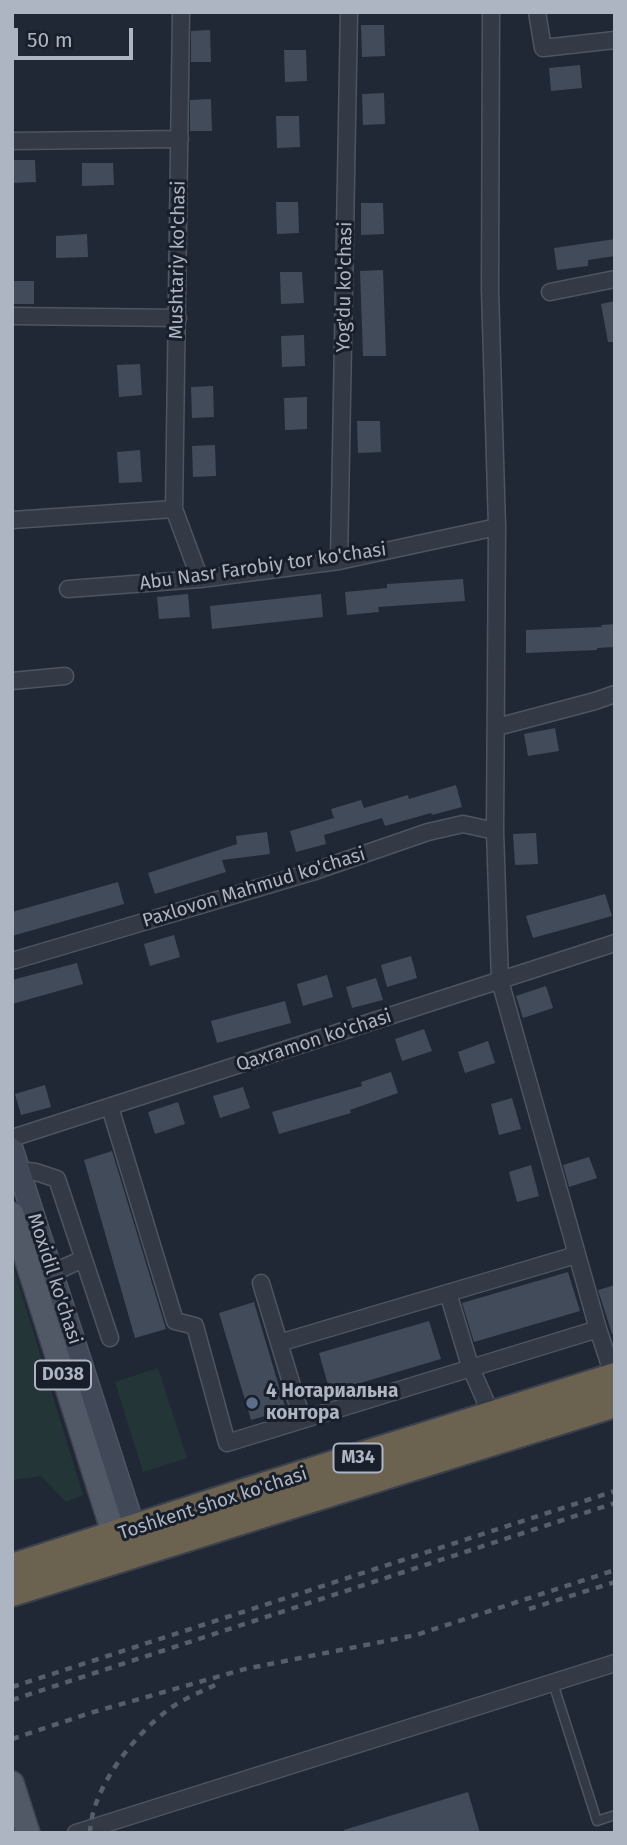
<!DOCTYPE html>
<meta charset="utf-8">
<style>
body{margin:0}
#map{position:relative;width:627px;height:1845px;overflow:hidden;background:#202835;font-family:"Fira Sans",sans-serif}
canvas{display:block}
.frame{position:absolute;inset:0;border:14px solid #adb5c3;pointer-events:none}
.scale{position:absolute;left:14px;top:28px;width:119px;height:32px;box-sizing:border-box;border:4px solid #adb5c3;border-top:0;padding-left:9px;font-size:21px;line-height:24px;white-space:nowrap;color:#adb5c3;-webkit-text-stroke:5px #191f2a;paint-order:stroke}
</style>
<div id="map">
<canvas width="627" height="1845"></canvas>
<div class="frame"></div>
<div class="scale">50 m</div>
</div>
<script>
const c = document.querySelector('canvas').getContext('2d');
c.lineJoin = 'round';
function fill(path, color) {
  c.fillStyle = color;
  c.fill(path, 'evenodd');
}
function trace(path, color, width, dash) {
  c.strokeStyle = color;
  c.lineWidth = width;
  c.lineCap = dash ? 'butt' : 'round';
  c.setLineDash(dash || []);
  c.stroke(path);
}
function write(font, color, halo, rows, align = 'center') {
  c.font = font + ' "Fira Sans",sans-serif';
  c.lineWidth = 6;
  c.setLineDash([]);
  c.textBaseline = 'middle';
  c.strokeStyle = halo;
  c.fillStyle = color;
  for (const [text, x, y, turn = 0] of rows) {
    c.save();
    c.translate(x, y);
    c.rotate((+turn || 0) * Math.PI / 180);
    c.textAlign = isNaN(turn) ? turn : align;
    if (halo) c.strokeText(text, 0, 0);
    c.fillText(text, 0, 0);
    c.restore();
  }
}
fill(new Path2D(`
 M12 1262 83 1495 66 1502 41 1476 12 1480Z
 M158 1368 187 1458 143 1472 115 1382Z`), '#233537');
fill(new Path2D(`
 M361 25H384L385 56 362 57Z
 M210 30 211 62H191V31Z
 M284 50H306L307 81 285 82Z
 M580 65 582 88 551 91 549 68Z
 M384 93 385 124 363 125 362 94Z
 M211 99 212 131H190V100Z
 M276 116H299L300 147 277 148Z
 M12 160H35L36 182 12 183Z
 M82 163H113L114 185 82 186Z
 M276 202H298L299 233 277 234Z
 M361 203H383L384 234 361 235Z
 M87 234 88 257 56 258V236Z
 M615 239V256L588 260V266L557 270 554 248Z
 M383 270 386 356H363L360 271Z
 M280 272H302L304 303 281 304Z
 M12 281H34V304H12Z
 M615 301V342H608L601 304Z
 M304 335 305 366 282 367 281 336Z
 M140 364 142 395 119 397 117 365Z
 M213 386 214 417 192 418 191 387Z
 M307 397V429L285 430 284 398Z
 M357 421H380L381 452 358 453Z
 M215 445 216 476 193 477 192 446Z
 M140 450 142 482 119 483 117 452Z
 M463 579 465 601 378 607 379 612 347 615 345 592 387 588V584Z
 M188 594 190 617 159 619 157 597Z
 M321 594 323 617 212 629 210 606Z
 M615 624V647L597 648V650L526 653V630L602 627 601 625Z
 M555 728 559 751 528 756 524 734Z
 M456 785 462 807 432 815 431 813 385 826 382 818 324 835 326 844 296 852 290 831 334 818 331 809 361 800 364 808 408 795 409 799Z
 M267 832 270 854 222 860 226 872 155 894 148 873 237 844 236 836Z
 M536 833 538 864 515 865 513 834Z
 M118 882 124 904 12 936V912Z
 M605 894 612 916 533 938 526 916Z
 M174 935 180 957 150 966 144 944Z
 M411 956 417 978 387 987 381 965Z
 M77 963 83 984 12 1004V980Z
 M327 975 333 997 303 1006 297 984Z
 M376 978 383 1000 352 1008 346 987Z
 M546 986 553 1008 523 1018 516 996Z
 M285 1001 291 1023 217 1043 211 1021Z
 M424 1029 432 1051 402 1061 395 1039Z
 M488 1041 495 1063 465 1073 458 1052Z
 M391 1072 398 1093 350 1110 351 1113 279 1134 272 1112 362 1086 361 1082Z
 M45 1085 51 1107 21 1115 15 1094Z
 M243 1087 250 1108 220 1118 213 1096Z
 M512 1098 521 1129 499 1135 491 1104Z
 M178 1102 185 1124 155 1134 148 1112Z
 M112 1151 166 1329 135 1338 84 1160Z
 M589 1157 597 1178 569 1187 563 1165Z
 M531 1165 539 1196 517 1202 509 1172Z
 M568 1272 580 1311 474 1342 462 1303Z
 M615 1285V1333L612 1334 598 1290Z
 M254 1302 286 1410 251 1420 219 1313Z
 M429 1321 441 1359 330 1392 319 1353Z
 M468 1792 480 1833H344V1830Z`), '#414b5a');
const lane = new Path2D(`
 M553 1683 597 1821 615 1815`);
const street = new Path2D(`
 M181 12 174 509 200 579
 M491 12 490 290 497 527 495 831 500 981 598 1329 614 1378
 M537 12 543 48 615 40
 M12 141 180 139
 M550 292 615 279
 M12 316 178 318
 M12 520 174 509
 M339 561 349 12
 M68 589 200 579 339 561 497 527
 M12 681 65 676
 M497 727 595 701 615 694
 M12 961 312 872 428 832 463 824 495 831
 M110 1107 175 1321 195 1326 227 1443 598 1329
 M12 1138 615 943
 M19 1170 36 1172 57 1179 110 1338
 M52 1273 83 1259
 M261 1283 302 1419
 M448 1293 470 1366 492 1416
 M279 1343 576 1255
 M76 1833 615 1663`);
const secondary = new Path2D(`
 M12 1149 138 1540`);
const primary = new Path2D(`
 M12 1214 119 1551
 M12 1783 28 1833`);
const highway = new Path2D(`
 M12 1568 244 1493 615 1377
 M12 1592 615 1403`);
trace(lane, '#4e5561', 11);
trace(street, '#4e5561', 19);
trace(secondary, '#4e5561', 24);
trace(primary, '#3d434f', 26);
trace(highway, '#3b424d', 32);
trace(lane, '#333a46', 8);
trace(street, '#333a46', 16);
trace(secondary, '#414959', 21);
trace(primary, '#515966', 23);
trace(highway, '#6c6250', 28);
trace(new Path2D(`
 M529 1609 615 1582
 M12 1687 615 1491
 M12 1700 615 1503
 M12 1739 90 1713 245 1669 416 1635 615 1570
 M90 1833C91 1789 134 1735 168 1710 182 1699 201 1692 217 1684`), '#555e6d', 4.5, [7, 7]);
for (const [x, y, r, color] of [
 [252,1403,7,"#5c6f8a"]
]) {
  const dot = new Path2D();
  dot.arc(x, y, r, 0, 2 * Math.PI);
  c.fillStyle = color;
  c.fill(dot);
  trace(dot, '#191f2a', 2.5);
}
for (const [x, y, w] of [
 [63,1375,56],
 [358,1458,49]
]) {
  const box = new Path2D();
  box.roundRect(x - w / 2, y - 14.5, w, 29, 5);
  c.fillStyle = '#191f2a';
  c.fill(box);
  trace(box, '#adb5c3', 2);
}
write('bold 18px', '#adb5c3', null, [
 ["D038",63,1375],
 ["M34",358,1458]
]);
write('19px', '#adb5c3', '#191f2a', [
 ["Mushtariy ko'chasi",178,260,-89],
 ["Yog'du ko'chasi",345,287,-89],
 ["Abu Nasr Farobiy tor ko'chasi",263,567,-8],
 ["Paxlovon Mahmud ko'chasi",254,888,-17],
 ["Qaxramon ko'chasi",314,1041,-18],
 ["Moxidil ko'chasi",54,1279,72],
 ["Toshkent shox ko'chasi",213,1504,-18]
]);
write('bold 19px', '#adb5c3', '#191f2a', [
 ["4 Нотариальна",266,1392],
 ["контора",266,1414]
], 'left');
</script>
